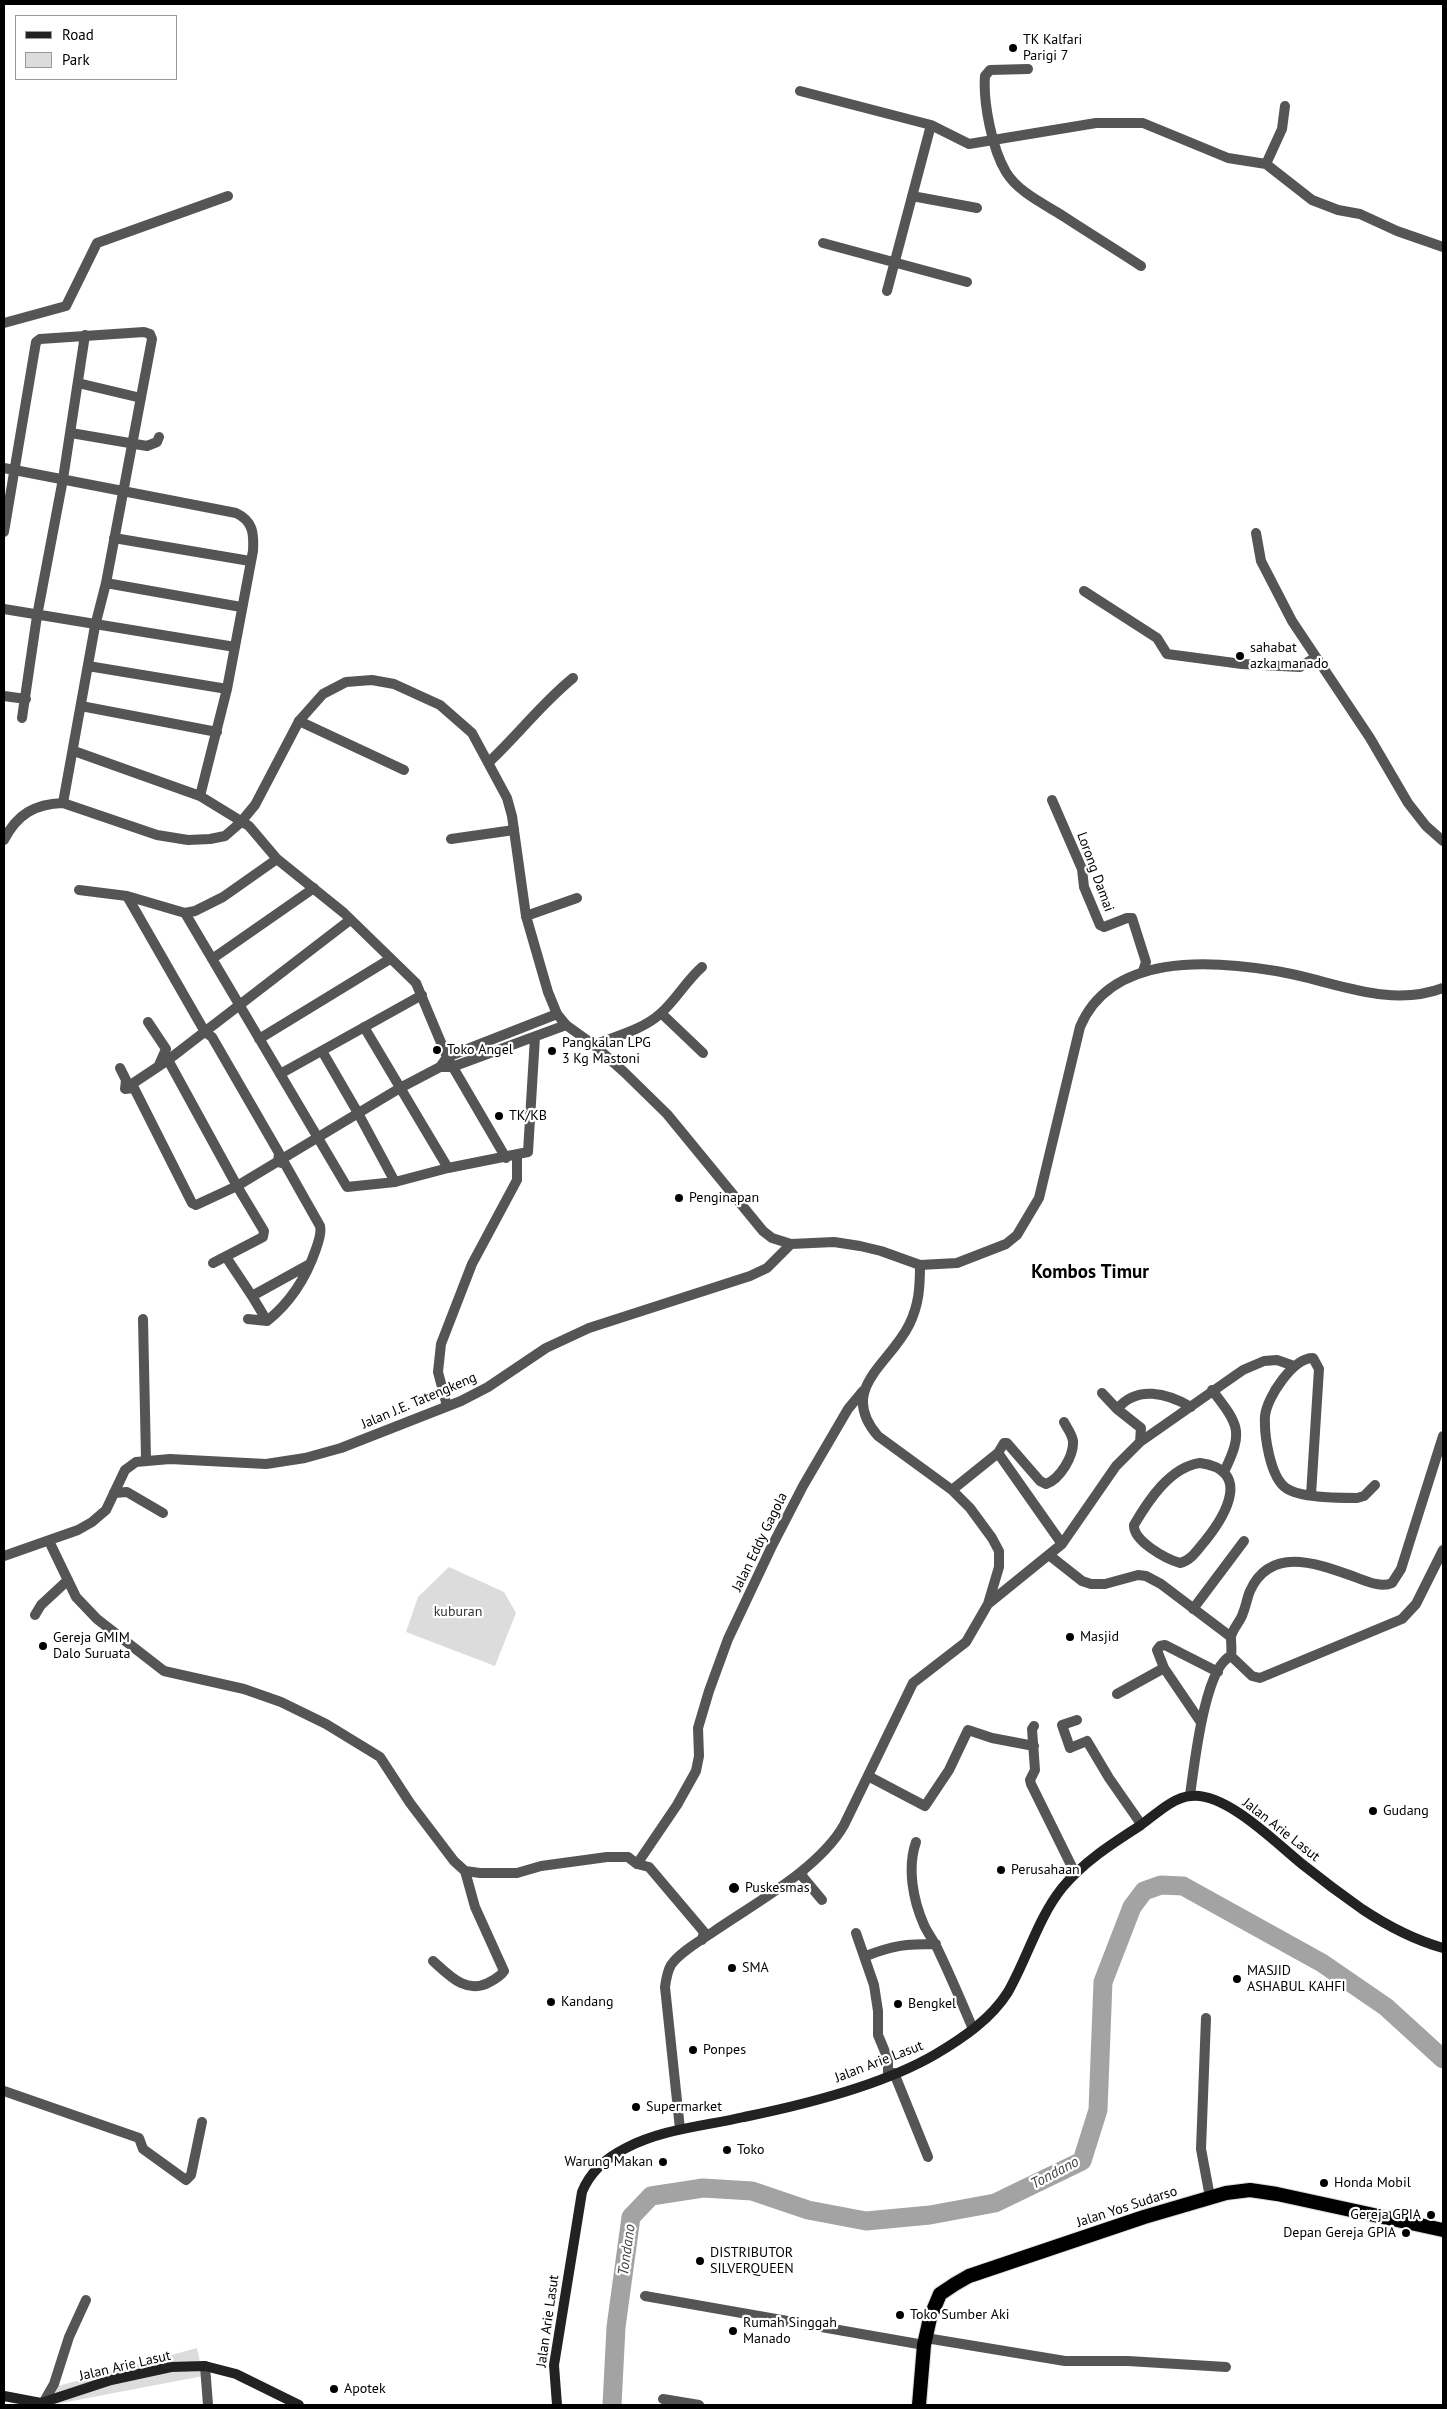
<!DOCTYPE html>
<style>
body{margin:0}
#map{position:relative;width:1447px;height:2409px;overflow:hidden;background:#fff;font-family:"PT Sans",sans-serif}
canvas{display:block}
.frame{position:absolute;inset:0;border:5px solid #000;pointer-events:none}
.legend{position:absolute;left:15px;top:15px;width:162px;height:65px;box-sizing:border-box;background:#fff;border:1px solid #999;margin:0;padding:6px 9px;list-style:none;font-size:15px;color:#000}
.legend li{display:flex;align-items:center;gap:10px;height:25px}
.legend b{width:25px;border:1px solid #999}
</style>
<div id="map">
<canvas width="1447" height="2409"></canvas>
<div class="frame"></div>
<ul class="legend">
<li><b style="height:6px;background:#222"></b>Road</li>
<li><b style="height:14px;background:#dcdcdc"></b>Park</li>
</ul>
</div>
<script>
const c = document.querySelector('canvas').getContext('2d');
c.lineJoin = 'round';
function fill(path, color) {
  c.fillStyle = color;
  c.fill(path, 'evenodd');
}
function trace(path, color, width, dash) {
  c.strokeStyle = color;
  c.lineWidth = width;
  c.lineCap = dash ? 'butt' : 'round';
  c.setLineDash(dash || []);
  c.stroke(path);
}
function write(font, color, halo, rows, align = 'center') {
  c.font = font + ' "PT Sans",sans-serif';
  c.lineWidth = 4.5;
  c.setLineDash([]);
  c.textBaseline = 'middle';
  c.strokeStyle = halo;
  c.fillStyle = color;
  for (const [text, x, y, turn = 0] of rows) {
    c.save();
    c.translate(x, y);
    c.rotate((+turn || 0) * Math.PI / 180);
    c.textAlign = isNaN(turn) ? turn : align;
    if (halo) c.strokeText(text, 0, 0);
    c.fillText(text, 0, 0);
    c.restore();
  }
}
fill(new Path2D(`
 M449 1567 504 1592 516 1613 495 1666 406 1632 418 1597Z
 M197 2348 203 2376 51 2405 58 2386Z`), '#dcdcdc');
trace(new Path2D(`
 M612 2405 616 2327 631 2217 651 2196 703 2188 752 2191 808 2210 866 2221 930 2215 995 2203 1082 2161 1098 2110 1103 1982 1132 1907 1144 1891 1161 1885 1183 1886 1322 1963 1386 2007 1443 2059`), '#a3a3a3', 19);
const trunk = new Path2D(`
 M919 2405 924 2345 930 2318 940 2294 955 2284 969 2276 1144 2217 1226 2193 1250 2190 1277 2194 1443 2230`);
trace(trunk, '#dbdbdb', 16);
trace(new Path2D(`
 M1028 69 990 70 985 76C983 102 992 149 1006 172 1018 192 1044 204 1063 216 1089 233 1115 249 1141 266
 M800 91 931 125 969 144 1096 123H1143L1228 158 1266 164 1312 200 1338 210 1360 214 1397 231 1443 247
 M1266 164 1282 129 1285 106
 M912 196 977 208
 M823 243 967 282
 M887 291 931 125
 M4 323 66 306 97 243 228 196
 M78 383 141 398
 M71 433 147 446 157 442 159 437
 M4 468 236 513C253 521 254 533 253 551L227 689 200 796
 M4 532 36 342 40 339 144 332 150 334 152 339 106 583 95 626 63 803
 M1256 533 1261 561 1292 621 1370 738 1408 803 1426 826 1443 841
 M114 538 250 561
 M106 583 241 607
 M1084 591 1157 638 1167 654 1242 664 1300 667 1316 657
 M4 609 235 647
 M88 666 227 689
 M4 696 26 699
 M81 706 217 732
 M22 718 37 616 63 479 85 335
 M299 721 404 770
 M74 751 200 796 249 826 277 859 344 913 416 983 447 1057 506 1158
 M489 762C518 735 542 703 573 678
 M1052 800 1082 869 1084 887 1100 925 1104 927 1127 918H1132L1146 962 1143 971
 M451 839 514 830
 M79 890 127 896 185 913 195 911 223 897 277 859
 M127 896 205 1032 212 1037 279 1153 278 1162 285 1164 320 1226C322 1234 318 1242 316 1249 306 1278 291 1302 267 1321L252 1296
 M185 913 347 1187 395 1182 448 1168 528 1152 535 1037
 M526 916 577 898
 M212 959 314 888
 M661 1013 703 1053
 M557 1014 447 1057 440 1067H452L566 1025
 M148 1022 166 1049 159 1065
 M364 1027 448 1168
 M259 1039 390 959
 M594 1045C616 1036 642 1030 660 1014 676 1000 686 981 702 967
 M322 1051 358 1113 395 1182
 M168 1060 237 1186 264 1231 263 1237 213 1263
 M120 1068 126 1080 125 1089 134 1088 192 1203 196 1205 237 1186 400 1088 440 1067
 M280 1074 422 995
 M126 1088 168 1060 350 920
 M226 1257 252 1296 310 1264
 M143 1319 146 1459
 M248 1319 267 1321
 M1212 1390C1239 1425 1244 1431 1224 1472
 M1102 1393 1117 1409 1141 1428 1140 1442
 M447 1406 438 1372 441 1344 472 1264 517 1180V1156
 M1117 1409C1137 1385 1167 1393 1191 1407
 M998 1453 1004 1443H1007L1040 1481 1046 1484C1060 1479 1074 1456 1073 1441 1072 1434 1067 1428 1064 1422
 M1200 1463C1252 1470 1226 1515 1205 1541 1198 1549 1191 1561 1180 1563 1166 1559 1133 1541 1134 1525 1148 1501 1170 1467 1200 1463Z
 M952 1490 998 1453 1062 1544
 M114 1493 127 1492 163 1513
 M1311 1495 1319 1369 1313 1358C1293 1358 1267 1397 1265 1416 1264 1435 1270 1477 1286 1488 1299 1498 1340 1498 1357 1498L1364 1496 1375 1485
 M49 1541 76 1597 97 1619 164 1671 244 1689 281 1702 326 1724 380 1757 410 1803 454 1861 465 1871 480 1873H517L541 1866 607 1857H628L637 1864 649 1867 704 1932 702 1940
 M1049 1555 1082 1581 1091 1584H1105L1138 1575 1146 1576 1161 1584 1231 1637
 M988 1604 1062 1544 1116 1466 1140 1442 1243 1370 1264 1361 1277 1360 1294 1366
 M1193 1609 1244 1541
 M35 1615 41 1605 68 1580
 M1231 1656 1252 1676 1260 1678 1402 1619 1416 1604 1443 1550
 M1117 1694 1164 1668
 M1077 1720 1062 1725 1070 1748 1087 1741 1109 1778 1141 1824
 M1200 1721 1164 1668 1157 1650 1160 1646 1165 1645 1218 1672
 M1034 1726 1032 1729 1035 1770 1030 1780 1031 1784 1075 1873
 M868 1776 925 1806 949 1770 968 1730 992 1738 1034 1746
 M1190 1795C1194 1769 1204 1667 1231 1656 1232 1650 1231 1644 1231 1637 1232 1629 1241 1621 1243 1613 1246 1606 1247 1598 1250 1591 1271 1545 1318 1564 1355 1577 1366 1581 1381 1588 1392 1583L1401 1569 1443 1436
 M916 1842C907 1868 913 1900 924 1925 928 1934 935 1942 939 1952 951 1977 962 2003 973 2029
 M637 1864 677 1805 696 1771 699 1756 698 1728 709 1691 728 1639 771 1548 803 1486 848 1409 863 1391
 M803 1870 802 1876 822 1900
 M856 1933 874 1985 878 2011V2035L888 2059V2075
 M866 1956C894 1945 906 1944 936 1944
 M433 1961C449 1975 465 1994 488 1983 495 1979 500 1977 504 1971L475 1907 465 1871
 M1206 2018 1201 2149 1210 2197
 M894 2073 928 2157
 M4 2091 139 2138 143 2149 186 2180 191 2175 202 2122
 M680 2129 665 1987C666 1980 667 1972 671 1965 680 1952 700 1941 713 1932 755 1903 819 1869 844 1825L913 1683 966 1642 988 1604 999 1567V1551L992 1538 970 1508 952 1490 878 1436C837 1389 890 1364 909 1325 919 1305 920 1287 920 1265
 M645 2296 924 2345
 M926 2338 1065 2361H1128L1226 2367
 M205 2366 208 2405
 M663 2399 699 2405
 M42 2405 54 2384 69 2337 86 2300`), '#555', 10);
trace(new Path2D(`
 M4 840C17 814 35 804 63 803L157 835 188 840 210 839 225 836 240 823 255 805 299 721 323 694 346 682 372 680 394 684 440 705 472 733 507 798 512 816 526 916 548 992 557 1014 566 1025 594 1045 624 1072 667 1114 763 1231 772 1238 791 1244 834 1242 860 1246 881 1251 920 1265 957 1263 1006 1244 1017 1235 1039 1198 1080 1027C1111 953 1210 960 1276 971 1332 980 1387 1009 1443 988
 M4 1556 78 1530 92 1522 106 1510 125 1470 136 1462 170 1459 266 1464 305 1458 341 1448 461 1401 488 1387 546 1348 589 1328 750 1276 767 1268 791 1244`), '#555', 10);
trace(new Path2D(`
 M4 2396 41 2403 111 2380 171 2367 205 2366 236 2374 299 2405
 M557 2405 554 2365 582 2192C590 2172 606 2158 626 2148 662 2129 705 2126 744 2117 803 2105 885 2084 936 2054 963 2038 991 2019 1008 1992 1027 1959 1038 1918 1062 1888 1083 1862 1113 1843 1141 1825 1155 1815 1173 1797 1191 1796 1226 1792 1276 1843 1302 1864 1322 1880 1342 1895 1362 1909 1386 1925 1415 1940 1443 1948`), '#222', 10);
trace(trunk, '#000', 14);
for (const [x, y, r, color] of [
 [1013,48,5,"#000"],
 [1240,656,5,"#000"],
 [437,1050,5,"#000"],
 [552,1051,5,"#000"],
 [499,1116,5,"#000"],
 [679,1198,5,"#000"],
 [1070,1637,5,"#000"],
 [43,1646,5,"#000"],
 [1373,1811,5,"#000"],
 [1001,1870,5,"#000"],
 [734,1888,6,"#000"],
 [732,1968,5,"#000"],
 [1237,1979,5,"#000"],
 [551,2002,5,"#000"],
 [898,2004,5,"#000"],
 [693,2050,5,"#000"],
 [636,2107,5,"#000"],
 [727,2150,5,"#000"],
 [663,2162,5,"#000"],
 [1324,2183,5,"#000"],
 [1431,2215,5,"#000"],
 [1406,2233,5,"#000"],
 [700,2261,5,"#000"],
 [900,2315,5,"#000"],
 [733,2331,5,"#000"],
 [334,2389,5,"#000"]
]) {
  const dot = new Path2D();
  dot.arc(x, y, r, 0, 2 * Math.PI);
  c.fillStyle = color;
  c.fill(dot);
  trace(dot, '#fff', 2);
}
write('14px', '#000', '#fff', [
 ["TK Kalfari",1023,40],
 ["Parigi 7",1023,56],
 ["sahabat",1250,648],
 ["azka manado",1250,664],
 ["Pangkalan LPG",562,1043],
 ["3 Kg Mastoni",562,1059],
 ["Toko Angel",447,1050],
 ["TK/KB",509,1116],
 ["Penginapan",689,1198],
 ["Masjid",1080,1637],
 ["Gereja GMIM",53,1638],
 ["Dalo Suruata",53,1654],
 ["Gudang",1383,1811],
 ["Perusahaan",1011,1870],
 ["Puskesmas",745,1888],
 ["SMA",742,1968],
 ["MASJID",1247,1971],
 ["ASHABUL KAHFI",1247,1987],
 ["Kandang",561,2002],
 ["Bengkel",908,2004],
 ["Ponpes",703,2050],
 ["Supermarket",646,2107],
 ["Toko",737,2150],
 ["Warung Makan",653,2162,"right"],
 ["Honda Mobil",1334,2183],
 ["Gereja GPIA",1421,2215,"right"],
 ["Depan Gereja GPIA",1396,2233,"right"],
 ["DISTRIBUTOR",710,2253],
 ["SILVERQUEEN",710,2269],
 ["Toko Sumber Aki",910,2315],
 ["Rumah Singgah",743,2323],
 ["Manado",743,2339],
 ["Apotek",344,2389]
], 'left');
write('14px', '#000', '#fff', [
 ["Lorong Damai",1095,872,70],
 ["Jalan J.E. Tatengkeng",419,1401,-23],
 ["Jalan Eddy Gagola",760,1542,-64],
 ["Jalan Arie Lasut",1281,1830,38],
 ["Jalan Arie Lasut",879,2062,-21],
 ["Jalan Yos Sudarso",1127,2207,-18],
 ["Jalan Arie Lasut",548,2321,-82],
 ["Jalan Arie Lasut",125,2366,-13]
]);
write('14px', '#333', '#fff', [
 ["kuburan",458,1612]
]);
write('italic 15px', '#444', '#fff', [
 ["Tondano",1055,2173,-28],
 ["Tondano",627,2250,-82]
]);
write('bold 19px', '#000', '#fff', [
 ["Kombos Timur",1090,1273]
]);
</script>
